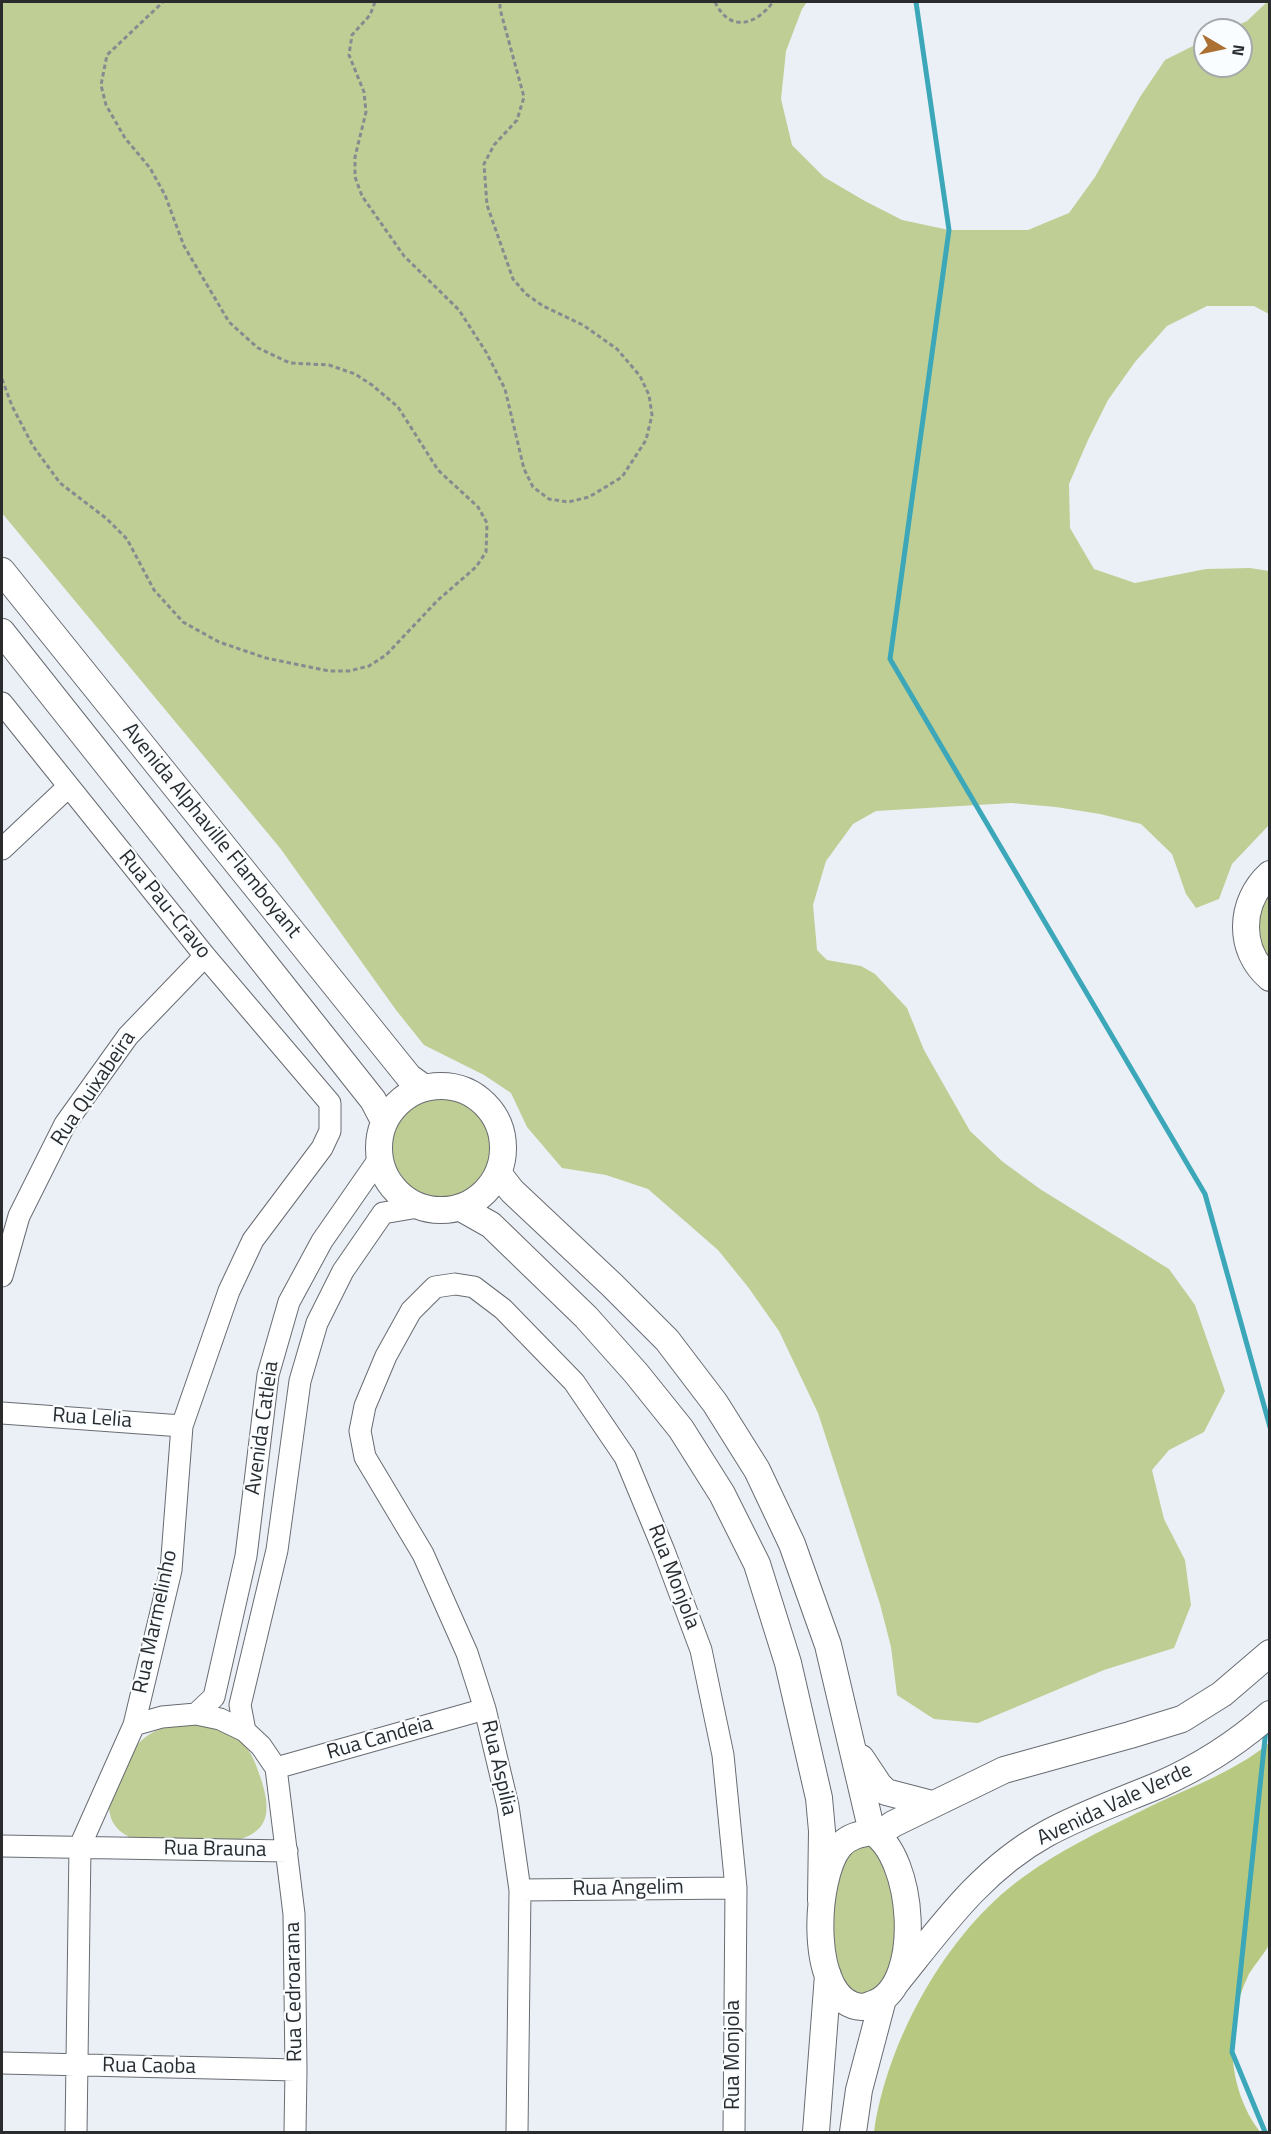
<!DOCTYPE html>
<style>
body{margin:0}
#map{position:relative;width:1271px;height:2134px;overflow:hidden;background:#eaf0f6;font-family:"Titillium Web",sans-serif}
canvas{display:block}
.frame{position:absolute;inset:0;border:3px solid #292b2d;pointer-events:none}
.north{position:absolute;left:1193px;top:18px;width:60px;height:60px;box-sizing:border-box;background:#fafdff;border:2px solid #a6a9ab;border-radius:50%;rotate:99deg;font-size:16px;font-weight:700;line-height:24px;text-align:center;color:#292b2d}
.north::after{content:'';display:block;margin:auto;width:21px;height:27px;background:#ac7033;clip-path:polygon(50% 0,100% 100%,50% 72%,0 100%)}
</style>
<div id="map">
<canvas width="1271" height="2134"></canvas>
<div class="frame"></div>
<div class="north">N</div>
</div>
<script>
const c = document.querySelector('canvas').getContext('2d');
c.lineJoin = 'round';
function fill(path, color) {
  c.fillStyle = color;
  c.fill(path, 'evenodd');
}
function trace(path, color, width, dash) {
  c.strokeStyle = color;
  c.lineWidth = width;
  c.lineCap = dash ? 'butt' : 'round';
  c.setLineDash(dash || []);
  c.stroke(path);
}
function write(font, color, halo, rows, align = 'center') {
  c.font = font + ' "Titillium Web",sans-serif';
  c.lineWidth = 4.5;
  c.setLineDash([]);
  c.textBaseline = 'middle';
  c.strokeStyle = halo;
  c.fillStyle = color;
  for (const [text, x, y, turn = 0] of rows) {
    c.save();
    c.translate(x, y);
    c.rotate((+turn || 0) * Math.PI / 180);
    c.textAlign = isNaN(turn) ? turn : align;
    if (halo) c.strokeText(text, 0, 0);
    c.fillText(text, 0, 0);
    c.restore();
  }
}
fill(new Path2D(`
 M2 2H807L802 9 786 51 781 99 792 145 824 177 863 200 902 220 949 230H1028L1069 213 1095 177 1140 97 1165 60 1205 40V66H1241V30H1227L1247 21 1267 2H1269V314L1254 306H1207L1167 326 1135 362 1108 400 1088 440 1069 484 1070 528 1094 569 1135 583 1206 569 1250 568 1269 571V825L1232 864 1219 899 1196 908 1186 894 1172 854 1141 824 1100 814 1056 807 1011 803 876 811 853 824 826 861 813 905 817 950 827 960 861 966 875 974 907 1008 924 1050 970 1131 1003 1162 1040 1189 1169 1269 1195 1305 1225 1391 1204 1432 1169 1450 1152 1470 1164 1519 1185 1560 1191 1605 1174 1648 1104 1670 978 1723 934 1719 897 1695 891 1647 880 1604 818 1413 779 1331 748 1287 718 1250 648 1189 606 1175 562 1168 527 1127 511 1093 484 1075 424 1045 396 1010 280 848 2 513Z
 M1269 890V962C1251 934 1257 919 1269 890Z
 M386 1148a55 55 0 1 1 110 0a55 55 0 1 1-110 0Z
 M182 1723C201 1724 218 1726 235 1737 250 1747 255 1761 261 1779 270 1807 272 1831 237 1840L129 1837C114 1829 108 1818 109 1801 128 1759 131 1732 182 1723Z
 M866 1842 890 1868 899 1932 887 1979 863 1997 852 1994 836 1971 830 1901 846 1853Z`), '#bfce94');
fill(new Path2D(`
 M1269 1743C1270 1788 1270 1832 1270 1876 1270 1898 1271 1920 1270 1941 1269 1949 1253 1966 1248 1976 1225 2025 1226 2087 1260 2132H874C887 2041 946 1933 1022 1878 1058 1851 1101 1831 1141 1811 1184 1789 1232 1774 1269 1743Z`), '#b7c980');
trace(new Path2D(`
 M916 2 949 230 890 659 1205 1194 1270 1427
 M1265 2132 1232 2052 1266 1729`), '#3ba7b9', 5);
const minor = new Path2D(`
 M2 703 205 956 330 1103V1131L322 1148 253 1240 229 1291 182 1426 171 1570 134 1725 80 1846 76 2132
 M2 849 68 787
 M2 1276 19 1216 65 1124 128 1036 205 956
 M2 1413 182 1426
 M196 1714 214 1697 246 1556 268 1375 289 1302 322 1241 379 1159
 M134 1725 162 1717 196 1714 220 1719 245 1731 261 1746 276 1768 294 1914 296 2070 295 2132
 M245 1731 240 1705 277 1550 300 1381 317 1323 343 1271 383 1213 418 1207
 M276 1768 485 1709
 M2 1846 287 1851
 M520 1890 736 1888
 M2 2063 296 2070
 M517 2132 520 1890 508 1806 485 1709 467 1653 423 1554 365 1457 360 1431 365 1406 386 1356 411 1311 435 1287 455 1284 474 1287 503 1309 574 1382 625 1457 664 1551 701 1650 723 1755 736 1888 734 2132`);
const tertiary = new Path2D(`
 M2 571 409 1077 423 1087
 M2 632 373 1100 384 1121
 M1270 874C1239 902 1237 950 1270 978
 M379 1148a62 62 0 1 1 124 0a62 62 0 1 1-124 0Z
 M498 1173 512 1191 612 1285 667 1340 715 1403 757 1470 792 1544 828 1645 872 1832
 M461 1208 491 1225 586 1317 636 1373 681 1429 722 1494 757 1564 788 1663 819 1798 822 1831 821 1900
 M861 1758 879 1785 886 1792 932 1804
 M872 1832C914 1856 924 1983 875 2003 871 2004 866 2007 862 2007 807 2004 814 1876 840 1846 849 1836 860 1834 872 1832Z
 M878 1835 893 1824 1004 1770 1130 1735 1182 1719 1222 1694 1270 1653
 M896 1983C942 1926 981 1870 1046 1834 1082 1814 1121 1801 1159 1785 1200 1767 1236 1744 1270 1714
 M816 2132 828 1975
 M853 2132 859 2090 883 1999`);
trace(minor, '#686c72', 23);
trace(tertiary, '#686c72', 28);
trace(new Path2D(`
 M375 2 370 15 352 35 349 55 364 92 366 112 355 157V177L362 196 404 256 459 310 486 352 505 389 524 469 533 487 549 499 568 502 589 497 622 477 646 440 652 415 649 395 640 376 617 349 583 325 543 306 526 294 513 279 487 205 484 164 494 145 517 120 524 97 500 9V2
 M715 2C730 33 756 25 773 2
 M2 379 12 406 33 446 60 483 107 519 127 539 154 590 183 622 219 642 266 658 329 671H349L369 666 386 655 438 600 476 567 486 552 487 523 478 507 438 470 398 407 372 385 355 374 329 365 290 363 258 348 229 322 184 246 165 195 150 168 125 138 106 105 101 85 107 55 163 2`), '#878b8f', 3, [4.5, 3]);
trace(minor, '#fff', 21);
trace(tertiary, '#fff', 26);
write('21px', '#292b2d', '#fafdff', [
 ["Avenida Alphaville Flamboyant",211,831,51],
 ["Rua Pau-Cravo",164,905,51],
 ["Rua Quixabeira",94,1089,-56],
 ["Rua Lelia",92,1419,4],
 ["Avenida Catleia",263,1428,-82],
 ["Rua Monjola",673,1577,69],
 ["Rua Marmelinho",156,1622,-78],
 ["Rua Candeia",380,1739,-16],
 ["Rua Aspilia",498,1768,77],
 ["Avenida Vale Verde",1115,1805,-25],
 ["Rua Brauna",215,1850,1],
 ["Rua Angelim",628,1889,-1],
 ["Rua Cedroarana",295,1992,-91],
 ["Rua Monjola",734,2055,-90],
 ["Rua Caoba",149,2067,1]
]);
</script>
